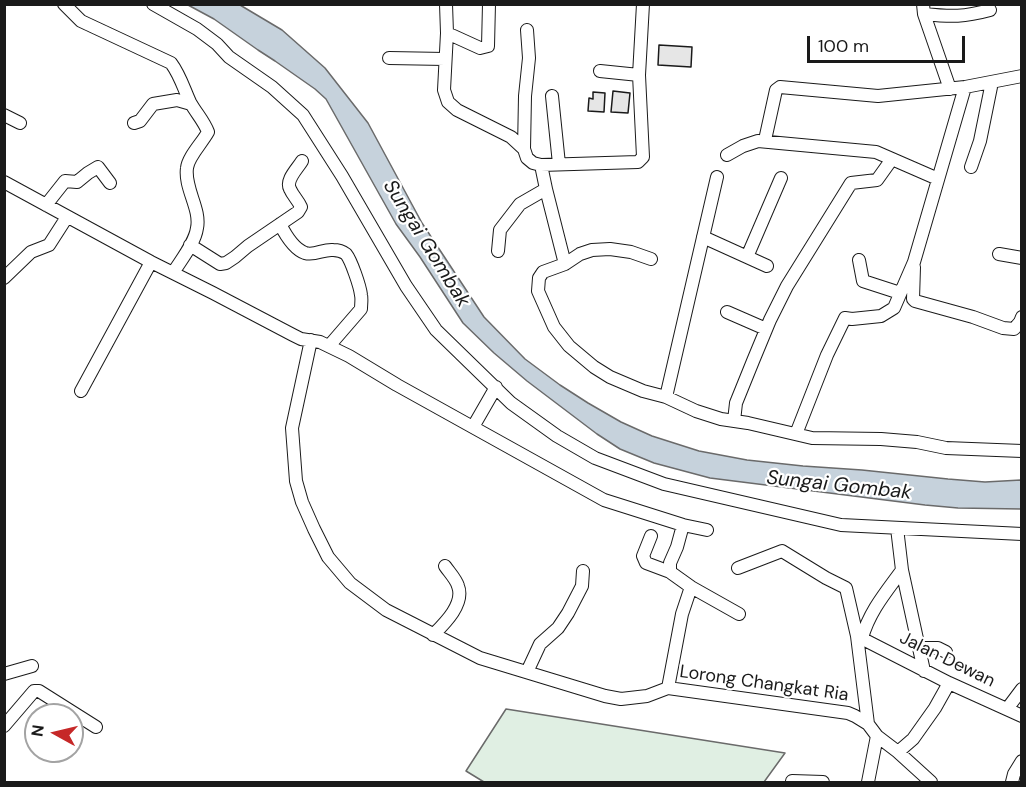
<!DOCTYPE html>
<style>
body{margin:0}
#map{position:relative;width:1026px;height:787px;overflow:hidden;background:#fff;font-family:"DM Sans",sans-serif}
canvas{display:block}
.frame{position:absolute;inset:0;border:6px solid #1a1a1a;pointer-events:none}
.north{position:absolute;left:24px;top:703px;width:60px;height:60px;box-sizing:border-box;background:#fff;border:2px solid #a3a3a3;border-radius:50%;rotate:278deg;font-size:16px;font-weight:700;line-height:24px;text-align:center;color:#1a1a1a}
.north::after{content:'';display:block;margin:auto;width:21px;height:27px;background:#c62828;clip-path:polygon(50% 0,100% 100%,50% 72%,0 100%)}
.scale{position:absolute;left:807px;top:36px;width:158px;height:27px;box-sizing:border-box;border:3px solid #1a1a1a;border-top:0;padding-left:8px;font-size:18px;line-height:21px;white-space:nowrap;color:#1a1a1a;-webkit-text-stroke:4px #fff;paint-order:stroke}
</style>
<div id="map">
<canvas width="1026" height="787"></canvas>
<div class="frame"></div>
<div class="north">N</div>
<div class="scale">100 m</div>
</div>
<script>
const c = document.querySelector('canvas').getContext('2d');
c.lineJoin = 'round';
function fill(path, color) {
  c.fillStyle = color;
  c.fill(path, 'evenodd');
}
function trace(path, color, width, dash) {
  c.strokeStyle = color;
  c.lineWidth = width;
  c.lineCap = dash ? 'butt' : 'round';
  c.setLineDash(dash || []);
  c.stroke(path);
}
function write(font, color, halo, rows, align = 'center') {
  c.font = font + ' "DM Sans",sans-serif';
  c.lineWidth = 4.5;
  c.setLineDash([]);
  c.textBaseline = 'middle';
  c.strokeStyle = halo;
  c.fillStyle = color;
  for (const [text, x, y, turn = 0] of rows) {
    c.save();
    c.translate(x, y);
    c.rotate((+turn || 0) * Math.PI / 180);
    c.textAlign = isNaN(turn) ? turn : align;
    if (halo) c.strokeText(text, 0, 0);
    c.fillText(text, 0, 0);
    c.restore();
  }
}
const green = new Path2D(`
 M506 709 785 753 764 782H484L466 771Z`);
fill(green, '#e0efe3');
trace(green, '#6a6a6a', 1.5);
const water = new Path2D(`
 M188 5H240L282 30 325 68 368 123 422 223 484 317 525 359 560 385 588 403 621 422 652 436 699 451 747 460 803 466 862 470 948 479 985 482 1021 480V509L958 508 925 505 710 478 654 463 620 449 597 434 527 381 494 353 463 323 420 257 396 224 326 99 315 89 275 61 258 50 214 19Z`);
fill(water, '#c6d2dc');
trace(water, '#6a6a6a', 1.5);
const building = new Path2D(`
 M659 45 692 47 691 67 658 65Z
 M613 91 630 93 628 113 611 112Z
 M593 92 605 93 604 112 588 111 589 98 593 99Z`);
fill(building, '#e6e6e6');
trace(building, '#1a1a1a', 1.5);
const minor = new Path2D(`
 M64 4 81 21 171 63C180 75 184 89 190 102 196 113 204 121 208 132 202 143 188 157 187 168 184 188 201 209 197 228 195 243 181 260 173 273
 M153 4 197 29 217 44 229 57 272 87 303 115 342 176 406 286 436 330 511 403 557 436 595 458 664 484 841 525 1022 534
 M446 4 447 33 444 90 448 102 457 110 511 137 524 149 527 158 533 163 541 165 638 162 643 157 639 75 643 4
 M923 4 924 14 950 89
 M924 14C952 17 964 17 990 10
 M447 33 480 48 488 46 489 4
 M389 58 445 59
 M600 71 639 75
 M552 96 559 164
 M4 115 20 123
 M134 123 140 121 153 104 177 100 191 104
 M765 140 776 90 780 87 878 96 965 87 1022 76
 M524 149 525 96 529 58 527 30
 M727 155 743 146 758 141 876 152 938 179
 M971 167 980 141 992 82
 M4 182 151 262 213 293 293 335 301 339 320 342 349 356 397 385 604 500 683 525 707 530
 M546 189 565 264
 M46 205 65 181 77 182 88 173 98 167 110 183
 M280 224C285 234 294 249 305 253 315 256 323 249 333 250 337 250 342 251 346 254 351 260 360 286 361 295 362 299 361 304 361 309L329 346
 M703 237 767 266
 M190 245 220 264 226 263 235 257 248 246 298 212 301 207C298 200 293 196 290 189 285 180 298 168 302 161
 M498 251 500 230 520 204 546 189 541 165
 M999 254 1022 258
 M747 257 781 178
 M651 259 631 252 610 249 592 250 580 254 565 264 543 272 539 278 538 291 554 327 569 346 594 367 610 377 643 391 666 397 696 411 721 419 748 423 812 438 881 439 917 442 946 448 1022 451
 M859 260 863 281 900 293
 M914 267 913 299 915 301 973 317 1003 328 1014 329 1020 322 1022 317
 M4 278 31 252 49 245 67 217
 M727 312 766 329
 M311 340 292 428 296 481 302 502 314 529 328 557 350 583 386 610 480 658 605 696 621 699 647 696 668 688 848 713 855 716 868 724 877 736 898 752 931 782
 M81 391 151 262
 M666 397 717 177
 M734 421 736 403 753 361 770 320 787 286 851 183 877 180 892 159
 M473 427 496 387
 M796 434 827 355 845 318 852 319 881 316 894 308 914 262 965 87
 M897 528 902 570 924 671
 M651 536 643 556 646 563 670 572 691 587
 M738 568 782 551 826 578 846 588 857 636 868 724
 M670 572V563L677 547 683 525
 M433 635C444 624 465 604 458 586 456 579 449 572 445 566
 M857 636 949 683 1022 716
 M862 638C869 612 886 592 902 570
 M919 648H938L946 652
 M527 672 540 644 558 628 568 613 582 586 583 571
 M4 674 32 666
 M668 688 682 614 691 587 739 614
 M1007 709 1022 689
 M4 726 34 691H39L96 727
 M898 752 913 739 935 708 949 683
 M792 781 823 782
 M868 782 877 736
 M1012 782 1014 774 1022 761`);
trace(minor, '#1a1a1a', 14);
trace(minor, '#fff', 12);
write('18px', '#1a1a1a', '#fff', [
 ["Jalan Dewan",947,660,26],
 ["Lorong Changkat Ria",764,684,8]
]);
write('italic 20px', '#1a1a1a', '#fff', [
 ["Sungai Gombak",426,244,58],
 ["Sungai Gombak",839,486,6]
]);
</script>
